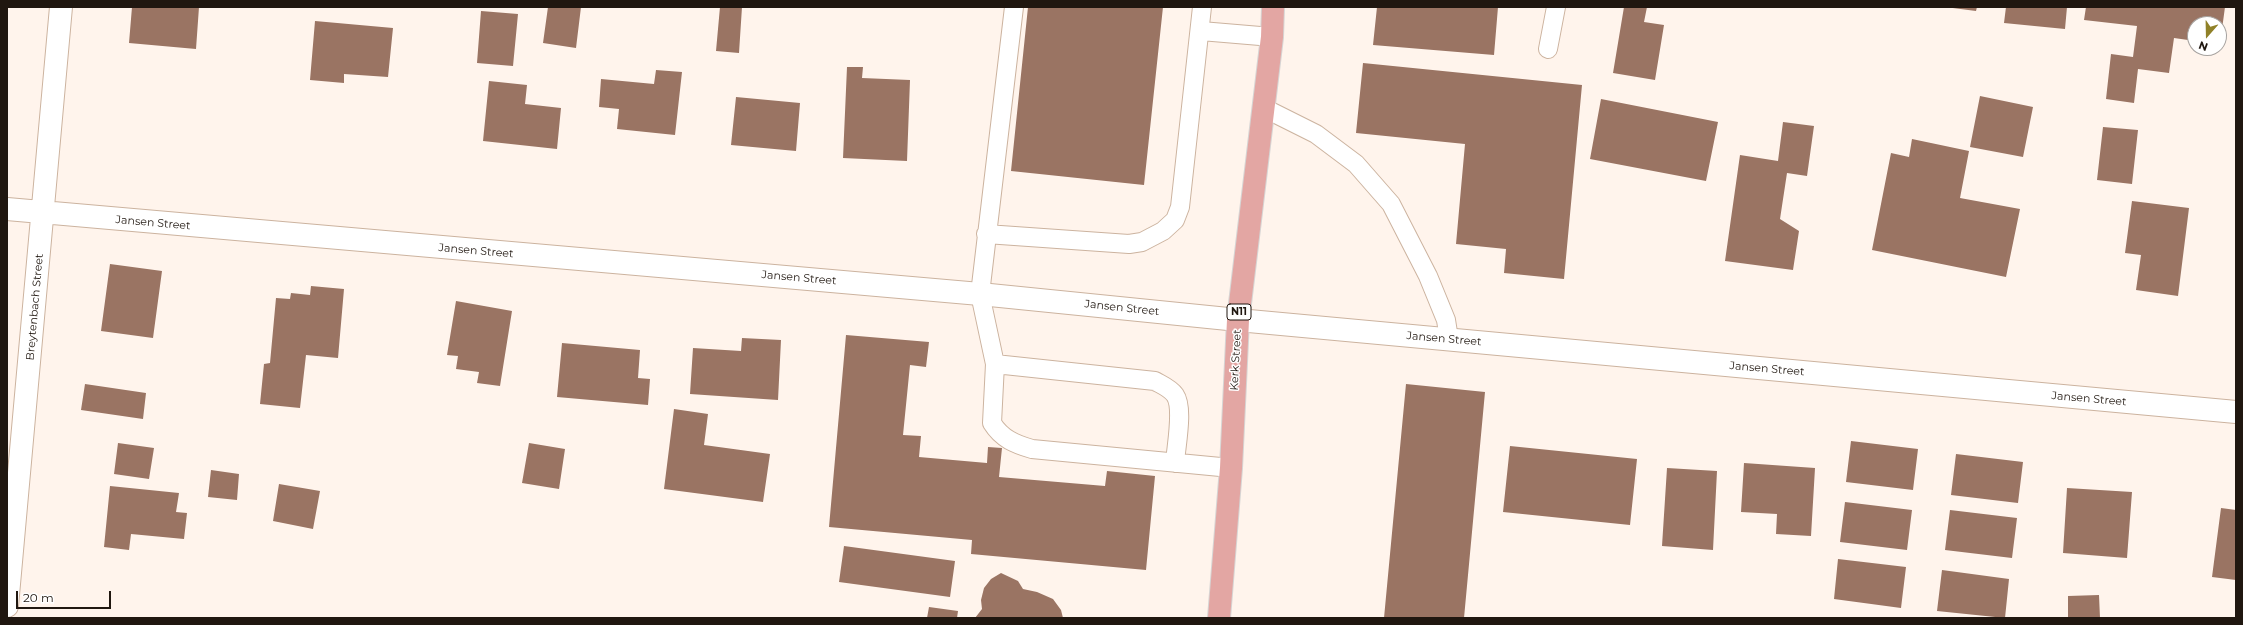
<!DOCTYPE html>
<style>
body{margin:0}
#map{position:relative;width:2243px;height:625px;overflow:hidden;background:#fff4ec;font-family:Montserrat,sans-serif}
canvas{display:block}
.frame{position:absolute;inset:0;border:8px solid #201710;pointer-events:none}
.north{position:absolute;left:2187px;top:16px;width:40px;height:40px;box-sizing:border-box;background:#fff;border:1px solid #a6a29f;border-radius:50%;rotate:200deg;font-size:11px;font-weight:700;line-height:16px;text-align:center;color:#201710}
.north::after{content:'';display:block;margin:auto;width:14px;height:18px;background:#908128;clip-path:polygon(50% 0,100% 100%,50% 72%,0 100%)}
.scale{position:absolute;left:16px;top:591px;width:95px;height:18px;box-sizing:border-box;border:2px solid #201710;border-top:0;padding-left:5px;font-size:12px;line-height:14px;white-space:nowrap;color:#201710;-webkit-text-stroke:3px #fff;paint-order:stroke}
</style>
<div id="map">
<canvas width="2243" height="625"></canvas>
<div class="frame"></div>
<div class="north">N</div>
<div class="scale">20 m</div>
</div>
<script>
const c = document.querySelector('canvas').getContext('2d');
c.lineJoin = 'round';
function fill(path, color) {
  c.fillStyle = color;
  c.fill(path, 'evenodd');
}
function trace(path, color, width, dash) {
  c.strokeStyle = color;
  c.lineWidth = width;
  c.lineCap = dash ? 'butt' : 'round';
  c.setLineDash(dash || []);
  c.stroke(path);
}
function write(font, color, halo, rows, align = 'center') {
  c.font = font + ' Montserrat,sans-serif';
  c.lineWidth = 3;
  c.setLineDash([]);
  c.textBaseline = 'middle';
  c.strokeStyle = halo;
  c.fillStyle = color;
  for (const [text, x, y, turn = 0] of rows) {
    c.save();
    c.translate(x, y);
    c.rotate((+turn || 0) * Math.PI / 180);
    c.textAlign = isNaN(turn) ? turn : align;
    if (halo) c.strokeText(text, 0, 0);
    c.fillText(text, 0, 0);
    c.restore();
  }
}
fill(new Path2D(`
 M132 7H199L196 49 129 43Z
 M548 7H581L576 48 543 43Z
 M720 7H742L739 53 716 51Z
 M1028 7H1163L1144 185 1011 171Z
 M1377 7H1498L1494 55 1373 45Z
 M1624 7H1647L1644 22 1664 25 1655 80 1613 73Z
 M1945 7H1977L1976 11Z
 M2006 7H2067L2065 29 2004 23Z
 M2086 7H2225L2220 44 2219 24H2195V41L2174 38 2169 73 2138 69 2134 103 2106 99 2111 54 2133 57 2137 26 2084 20Z
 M481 11 518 14 513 66 477 63Z
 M315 21 393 28 388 77 344 74V83L310 80Z
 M1363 63 1582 85 1564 279 1504 273 1506 249 1456 244 1465 144 1356 133Z
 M847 67H863L862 78 910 80 907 161 843 158Z
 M656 70 682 72 675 135 617 129 619 109 599 107 601 79 654 84Z
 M489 81 527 85 525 104 561 108 557 149 483 141Z
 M1980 96 2033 107 2023 157 1970 147Z
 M736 97 800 103 796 151 731 145Z
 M1601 99 1718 122 1706 181 1590 159Z
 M1783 122 1814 126 1807 176 1787 173 1780 219 1799 231 1793 270 1725 261 1740 155 1778 161Z
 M2103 127 2138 130 2132 184 2097 180Z
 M1912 139 1969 151 1960 198 2020 209 2006 277 1872 250 1891 153 1909 157Z
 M2132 201 2189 208 2178 296 2136 290 2141 255 2125 253Z
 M110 264 162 271 153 338 101 331Z
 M311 286 344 289 338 358 306 355 300 408 260 404 264 364 270 363 276 298 290 299 291 293 310 295Z
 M456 301 512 311 500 386 477 383 479 372 456 369 458 356 447 355Z
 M846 335 929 342 926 367 910 365 903 435 921 436 919 457 987 463 988 447 1002 448 999 477 1105 486 1107 471 1155 476 1146 570 971 554 972 540 829 527Z
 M742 338 781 340 778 400 690 394 693 348 741 351Z
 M562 343 640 350 638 378 650 379 648 405 557 397Z
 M85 384 146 393 143 419 81 410Z
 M1406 384 1485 392 1464 618H1384Z
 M674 409 708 414 704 445 770 454 763 502 664 489Z
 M1851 441 1918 449 1913 490 1846 482Z
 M118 443 154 448 149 479 114 474Z
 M529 443 565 449 559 489 522 483Z
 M1510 446 1637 459 1630 525 1503 512Z
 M1956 454 2023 462 2018 503 1951 495Z
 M1744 463 1815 468 1811 536 1776 534 1777 514 1741 512Z
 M1667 468 1717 471 1713 550 1662 546Z
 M211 470 239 474 237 500 208 497Z
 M279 484 320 491 313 529 273 521Z
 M110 486 179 493 176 512 187 513 184 539 131 534 129 550 104 547Z
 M2067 488 2132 492 2127 558 2063 553Z
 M1845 502 1912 510 1907 550 1840 542Z
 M2221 508 2236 510V580L2212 577Z
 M1950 510 2017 518 2012 558 1945 550Z
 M844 546 955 561 950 597 839 582Z
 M1838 559 1906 567 1901 608 1834 599Z
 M1942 570 2009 579 2005 618 1937 611Z
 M1001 573 1018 581 1023 589 1037 592 1053 599 1061 610 1063 618H975L982 609 981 600 984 588 991 579Z
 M2099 595 2100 618H2068V596Z
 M929 607 958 611 957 618H927Z`), '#9a7463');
const service = new Path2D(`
 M1014 7 980 294 995 364 992 423C1002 439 1015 444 1032 449L1231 468
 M1201 31 1272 37
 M1548 49 1556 7
 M1264 108 1316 134 1356 164 1391 204 1428 276 1446 320 1449 339
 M986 234 1129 244 1142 242 1163 231 1175 220 1180 207 1202 7
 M995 364 1155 381C1162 385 1170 388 1175 395 1184 408 1176 446 1175 463`);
const minor = new Path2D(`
 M7 209 980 294 1238 320 2236 412
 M7 606 61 7`);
const trunk = new Path2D(`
 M1219 618 1231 468 1238 320 1272 37 1273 7`);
trace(service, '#ccb39f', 20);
trace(minor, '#ccb39f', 24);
trace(trunk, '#d7d5d4', 24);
trace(service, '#fff', 18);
trace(minor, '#fff', 22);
trace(trunk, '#e3a6a3', 22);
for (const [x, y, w] of [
 [1239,312,24]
]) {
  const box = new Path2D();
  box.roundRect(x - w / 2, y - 8, w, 16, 3);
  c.fillStyle = '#fff';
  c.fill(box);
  trace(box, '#201710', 1);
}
write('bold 10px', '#201710', null, [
 ["N11",1239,312]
]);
write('11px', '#201710', '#fff', [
 ["Jansen Street",153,223,5],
 ["Jansen Street",476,251,5],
 ["Jansen Street",799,278,5],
 ["Breytenbach Street",35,307,-85],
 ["Jansen Street",1122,308,6],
 ["Jansen Street",1444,339,5],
 ["Kerk Street",1236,360,-87],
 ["Jansen Street",1767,369,5],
 ["Jansen Street",2089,399,5]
]);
</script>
